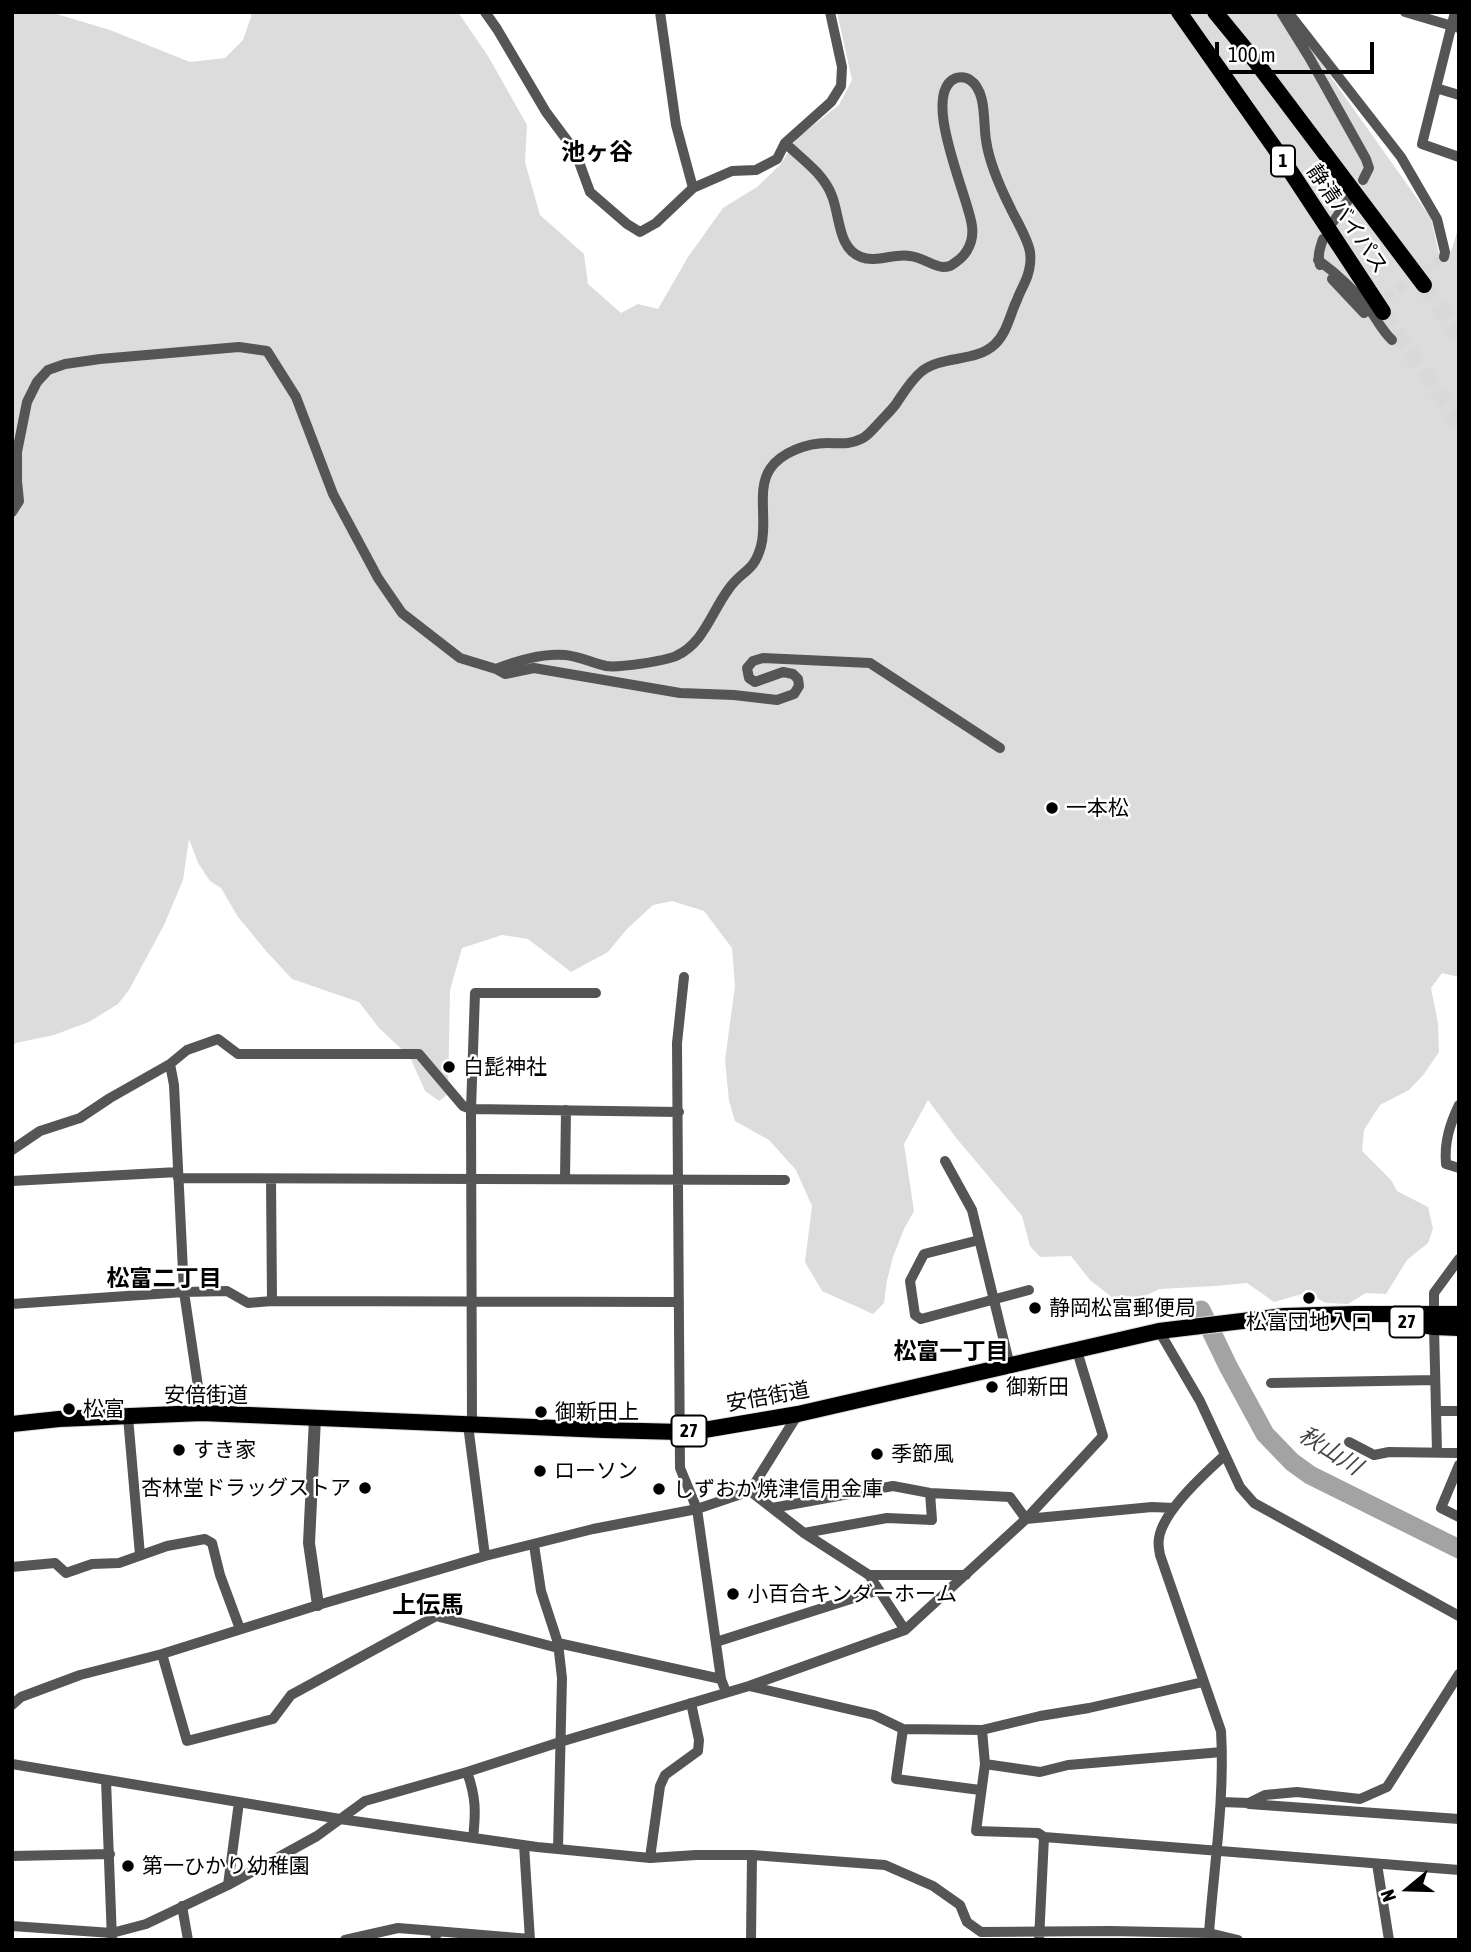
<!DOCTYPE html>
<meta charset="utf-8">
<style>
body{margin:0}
#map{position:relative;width:1471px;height:1952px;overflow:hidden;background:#fff;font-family:"Asap Condensed",sans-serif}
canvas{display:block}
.frame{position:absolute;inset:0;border:14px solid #000;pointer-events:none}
.north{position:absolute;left:1373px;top:1854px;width:70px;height:70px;-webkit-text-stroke:5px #fff;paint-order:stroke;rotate:251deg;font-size:19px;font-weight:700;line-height:28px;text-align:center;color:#000}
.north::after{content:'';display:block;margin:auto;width:24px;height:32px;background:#000;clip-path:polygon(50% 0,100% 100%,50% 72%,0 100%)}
.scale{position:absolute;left:1215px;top:42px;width:159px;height:32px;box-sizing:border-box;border:4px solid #000;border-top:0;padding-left:9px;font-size:21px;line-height:24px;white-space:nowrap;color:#000;-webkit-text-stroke:5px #fff;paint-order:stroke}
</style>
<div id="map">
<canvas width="1471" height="1952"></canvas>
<div class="frame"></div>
<div class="north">N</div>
<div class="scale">100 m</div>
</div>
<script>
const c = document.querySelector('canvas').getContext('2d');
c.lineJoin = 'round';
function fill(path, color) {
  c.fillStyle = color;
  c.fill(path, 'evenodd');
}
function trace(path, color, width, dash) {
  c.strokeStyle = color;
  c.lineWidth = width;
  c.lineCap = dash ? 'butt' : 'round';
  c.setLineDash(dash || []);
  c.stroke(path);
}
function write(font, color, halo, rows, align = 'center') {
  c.font = font + ' "Asap Condensed","Noto Sans JP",sans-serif';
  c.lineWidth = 5;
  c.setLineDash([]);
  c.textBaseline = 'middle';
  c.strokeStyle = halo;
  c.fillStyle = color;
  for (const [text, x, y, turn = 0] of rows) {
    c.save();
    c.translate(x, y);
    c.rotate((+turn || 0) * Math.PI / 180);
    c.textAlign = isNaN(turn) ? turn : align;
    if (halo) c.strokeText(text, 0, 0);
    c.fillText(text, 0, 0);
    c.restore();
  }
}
fill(new Path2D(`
 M12 12H50L110 30 190 62 225 58 243 40 251 17V12H458L488 56 527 125 525 162 540 215 584 254 588 284 621 313 638 304 658 309 688 257 723 208 757 187 780 165 797 138 839 105 852 80 837 12H1281L1289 18 1431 218 1439 254 1445 264 1453 246 1459 225V977L1442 973 1431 988 1438 1023 1439 1052 1424 1074 1409 1090 1380 1105 1364 1130 1362 1151 1391 1180 1397 1191 1428 1207 1433 1229 1428 1243 1407 1260 1386 1294 1366 1293 1348 1304 1326 1303 1306 1293 1274 1302 1247 1283 1216 1286 1159 1289 1133 1302 1114 1299 1090 1280 1071 1256 1040 1257 1030 1246 1022 1216 957 1139 928 1100 904 1144 914 1211 904 1229 893 1257 887 1280 884 1303 873 1314 822 1291 805 1262 812 1206 796 1170 769 1140 735 1121 729 1101 725 1060 735 986 732 948 704 911 672 901 653 905 626 930 608 952 571 972 528 939 502 935 462 948 450 990 448 1094 439 1101 425 1091 410 1057 379 1028 359 1002 292 979 267 952 238 917 221 888 210 881 198 863 189 839 183 880 164 925 129 990 118 1004 89 1022 54 1035 16 1043 12 1046Z`), '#dcdcdc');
trace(new Path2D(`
 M1201 1310 1228 1366 1265 1434 1292 1462 1310 1475 1459 1549`), '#a3a3a3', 19);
trace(new Path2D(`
 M1373 307 1444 257`), '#d9d9d9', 10, [10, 5]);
trace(new Path2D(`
 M1424 285 1459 337
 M1383 312 1459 424`), '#d9d9d9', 16, [16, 8]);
const primary = new Path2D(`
 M1406 1322 1434 1327 1459 1328
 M12 1424 59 1419 202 1413 604 1430 680 1432 704 1430 798 1414 1159 1331 1284 1316 1355 1314H1459`);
const trunk = new Path2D(`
 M1179 12 1281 157 1383 312
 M1215 12 1256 62 1424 285`);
trace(primary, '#dbdbdb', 18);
trace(trunk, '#dbdbdb', 18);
trace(new Path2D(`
 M485 12 497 29 546 112 575 151 590 192 627 224 640 232 656 223 693 188 732 171 756 170 777 159 785 143 831 102 841 86 842 67 830 12
 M660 12 676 125 693 188
 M1281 12 1309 57 1366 159 1369 168 1363 180
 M1288 12 1401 157 1437 219 1445 252 1444 257
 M1405 12 1459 28
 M1455 12 1422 144 1459 157
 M1436 88 1459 95
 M1333 222 1349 199
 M1318 260C1336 273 1354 290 1368 307 1376 318 1382 331 1392 340
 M1320 265C1317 256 1320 248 1323 239
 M1332 279 1364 313
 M12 512 19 501 17 481V452L27 402 37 382 48 370 65 364 100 359 239 347 267 351 296 397 333 494 378 578 402 613 460 658 496 669 505 674 534 668 680 693 734 695 777 700 794 694 799 686 798 679 793 674 783 672 755 682 749 678 747 668 753 661 763 658 870 663 1000 748
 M496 669C516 661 542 653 565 655 579 656 592 663 606 666 619 668 664 661 676 656 704 643 711 613 728 590 741 570 754 573 761 546 768 522 756 490 770 469 781 452 808 443 827 443 840 443 849 445 861 439 868 436 872 430 877 425 883 418 890 412 896 404 904 392 911 380 922 371 943 355 975 363 995 344 1007 333 1010 314 1017 300 1020 291 1026 282 1028 274 1030 268 1031 258 1030 252 1028 239 1016 220 1010 207 1000 187 989 162 986 140 983 123 987 91 970 80 966 77 960 77 956 78 919 93 969 198 972 226 974 240 968 254 956 262 950 266 950 267 943 267 934 267 922 257 910 256 894 253 876 263 861 257 838 249 840 216 832 196 824 174 802 159 785 143
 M684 977 677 1043 680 1468 697 1509 721 1679 726 1692
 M170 1064 174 1085 184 1292 202 1413
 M1459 1105C1450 1124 1444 1142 1446 1164L1459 1168
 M12 1150 40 1131 80 1118 110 1098 170 1064 187 1050 218 1039 238 1054H419L463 1106 471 1109 679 1112
 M945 1161 972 1210 1010 1366
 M178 1178 785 1180
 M271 1179 272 1301
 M565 1179 566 1110
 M12 1181 178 1172
 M979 1240 924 1254 910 1281 915 1315 921 1319 1029 1290
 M12 1304 184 1292 227 1291 248 1303 272 1301 679 1302
 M1434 1314V1293L1459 1259
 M1434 1327 1437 1452
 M1159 1331 1200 1401 1240 1487 1254 1503 1459 1616
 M1271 1383 1435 1380
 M1436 1411H1459
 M128 1417 140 1555
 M468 1425 485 1556
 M472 1425 471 1109 475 993H596
 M1349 1442 1374 1455 1389 1452 1459 1453
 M1459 1465 1441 1508 1459 1517
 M750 1491 804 1533 869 1575 905 1630
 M772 1508 893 1486 930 1493 1010 1497 1026 1519
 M1026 1519 1152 1507 1174 1508
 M804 1533 887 1518 932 1520 930 1493
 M534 1545 541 1591 558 1643 562 1678 558 1849
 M12 1567 55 1563 66 1573 92 1564 119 1563 167 1546 205 1539 212 1543 220 1575 240 1629
 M869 1575H966
 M716 1642 879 1590
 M558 1643 721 1679
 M162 1654 187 1741 273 1719 291 1695 436 1616 558 1648
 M749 1686 874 1715 903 1729 982 1730 1040 1716 1089 1708 1203 1682
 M12 1705 21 1697 80 1675 162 1654 318 1605 485 1556 593 1529 697 1509 750 1491 798 1414
 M903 1729 896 1779 980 1790
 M982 1730 985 1764 976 1831 1038 1833 1044 1837 1459 1870
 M12 1764 340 1819 537 1847 650 1858 696 1855H752L885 1865 933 1886 960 1905 967 1922 981 1932 1110 1931 1209 1933 1238 1940
 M985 1764 1040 1772 1068 1765 1222 1752
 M467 1772C476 1797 476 1812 473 1838
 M106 1780 112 1940
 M1221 1802 1249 1803 1265 1795 1297 1792 1360 1799 1387 1787 1459 1674
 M1249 1804 1459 1819
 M524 1845 530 1940
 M12 1856 110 1854
 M650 1858 660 1786 665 1775 698 1751 699 1740 691 1703
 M1377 1864 1389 1940
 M228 1885 239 1802
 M182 1906 188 1940
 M12 1926 112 1933 146 1924 228 1885 317 1836 365 1801 467 1772 560 1742 749 1686 905 1630 1026 1519 1103 1436 1077 1351
 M435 1931 530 1939
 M1209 1933C1214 1866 1225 1798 1221 1731L1160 1555C1159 1550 1158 1543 1159 1538 1163 1511 1205 1473 1225 1455
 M345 1940 398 1928 435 1931 436 1940
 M751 1940 752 1855
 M1039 1940 1044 1837`), '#555', 10);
trace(new Path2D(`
 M315 1418 309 1543 318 1605`), '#555', 12);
trace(primary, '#000', 16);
trace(trunk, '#000', 16);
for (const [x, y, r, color] of [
 [1052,808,7,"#000"],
 [449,1067,7,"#000"],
 [1309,1298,7,"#000"],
 [1035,1308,7,"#000"],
 [992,1387,7,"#000"],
 [69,1409,7,"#000"],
 [541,1412,7,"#000"],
 [179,1450,7,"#000"],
 [877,1454,7,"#000"],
 [540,1471,7,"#000"],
 [365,1488,7,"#000"],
 [659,1489,7,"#000"],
 [733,1594,7,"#000"],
 [128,1866,7,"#000"]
]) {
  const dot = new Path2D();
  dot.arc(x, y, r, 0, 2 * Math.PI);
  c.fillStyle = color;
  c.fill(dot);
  trace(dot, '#fff', 2.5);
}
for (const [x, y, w] of [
 [1283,161,24],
 [1407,1322,35],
 [689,1431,35]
]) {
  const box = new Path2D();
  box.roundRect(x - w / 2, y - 15.5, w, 31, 5);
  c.fillStyle = '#fff';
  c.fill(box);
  trace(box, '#000', 2);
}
write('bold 19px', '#000', null, [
 ["1",1283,161],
 ["27",1407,1322],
 ["27",689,1431]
]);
write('21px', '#000', '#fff', [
 ["静清バイパス",1347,219,56],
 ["安倍街道",206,1395],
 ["安倍街道",768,1397,-10]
]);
write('21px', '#000', '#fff', [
 ["一本松",1066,808],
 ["白髭神社",463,1067],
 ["静岡松富郵便局",1049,1308],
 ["松富団地入口",1309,1322,"center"],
 ["御新田",1006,1387],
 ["松富",83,1409],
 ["御新田上",555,1412],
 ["すき家",193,1450],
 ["季節風",891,1454],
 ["ローソン",554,1471],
 ["杏林堂ドラッグストア",351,1488,"right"],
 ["しずおか焼津信用金庫",673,1489],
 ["小百合キンダーホーム",747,1594],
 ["第一ひかり幼稚園",142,1866]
], 'left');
write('bold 23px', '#000', '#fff', [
 ["松富二丁目",164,1279],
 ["松富一丁目",951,1352]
]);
write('italic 23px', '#444', '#fff', [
 ["秋山川",1330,1451,32]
]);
write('bold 24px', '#000', '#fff', [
 ["池ヶ谷",597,152],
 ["上伝馬",428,1605]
]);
</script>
